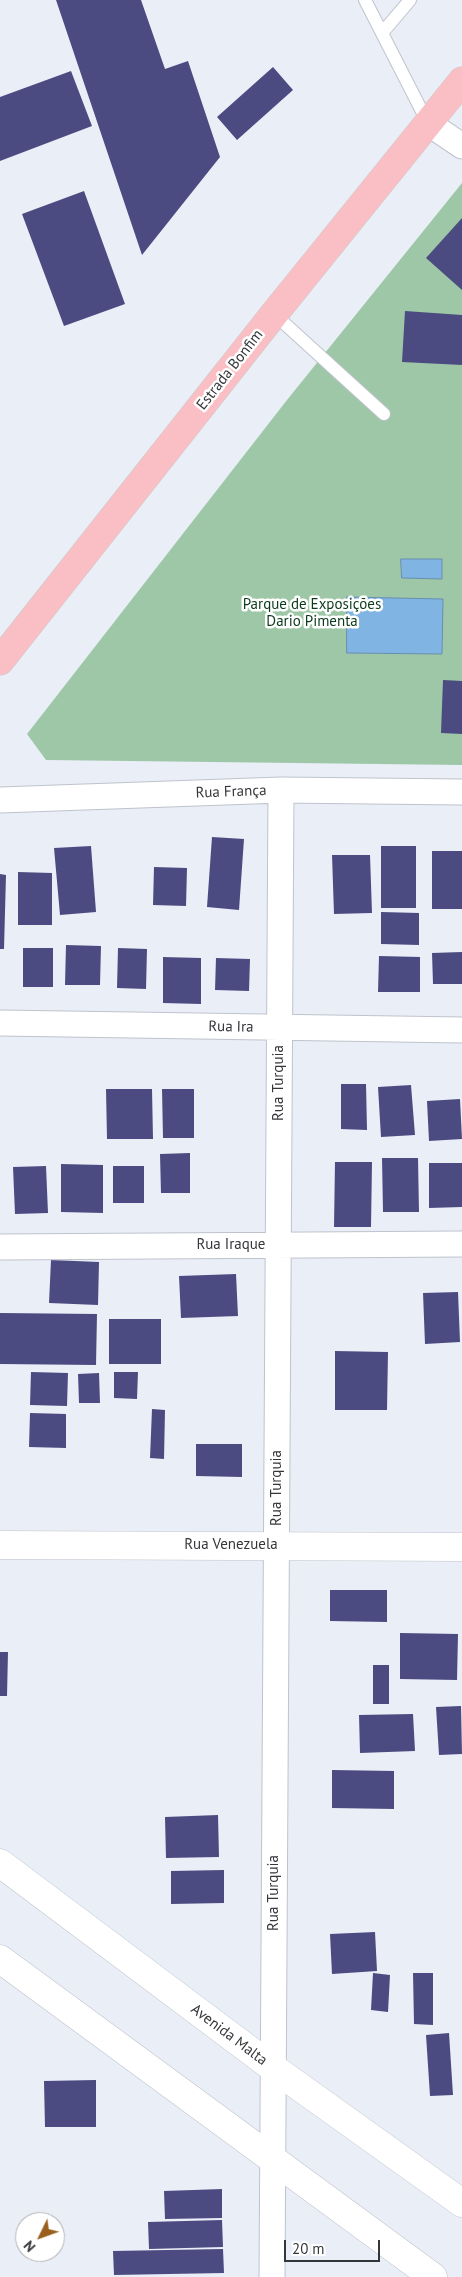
<!DOCTYPE html>
<meta charset="utf-8">
<style>
body{margin:0}
#map{position:relative;width:462px;height:2277px;overflow:hidden;background:#e9eef7;font-family:"PT Sans",sans-serif}
canvas{display:block}
.north{position:absolute;left:15px;top:2212px;width:50px;height:50px;box-sizing:border-box;background:#fff;border:1px solid #aeafb0;border-radius:50%;rotate:228deg;font-size:14px;font-weight:700;line-height:20px;text-align:center;color:#35363a}
.north::after{content:'';display:block;margin:auto;width:18px;height:22px;background:#98601c;clip-path:polygon(50% 0,100% 100%,50% 72%,0 100%)}
.scale{position:absolute;left:284px;top:2240px;width:96px;height:22px;box-sizing:border-box;border:2px solid #35363a;border-top:0;padding-left:6px;font-size:15px;line-height:18px;white-space:nowrap;color:#35363a;-webkit-text-stroke:4px #fff;paint-order:stroke}
</style>
<div id="map">
<canvas width="462" height="2277"></canvas>
<div class="north">N</div>
<div class="scale">20 m</div>
</div>
<script>
const c = document.querySelector('canvas').getContext('2d');
c.lineJoin = 'round';
function fill(path, color) {
  c.fillStyle = color;
  c.fill(path, 'evenodd');
}
function trace(path, color, width, dash) {
  c.strokeStyle = color;
  c.lineWidth = width;
  c.lineCap = dash ? 'butt' : 'round';
  c.setLineDash(dash || []);
  c.stroke(path);
}
function write(font, color, halo, rows, align = 'center') {
  c.font = font + ' "PT Sans",sans-serif';
  c.lineWidth = 5;
  c.setLineDash([]);
  c.textBaseline = 'middle';
  c.strokeStyle = halo;
  c.fillStyle = color;
  for (const [text, x, y, turn = 0] of rows) {
    c.save();
    c.translate(x, y);
    c.rotate((+turn || 0) * Math.PI / 180);
    c.textAlign = isNaN(turn) ? turn : align;
    if (halo) c.strokeText(text, 0, 0);
    c.fillText(text, 0, 0);
    c.restore();
  }
}
fill(new Path2D(`
 M462 183V765L46 760 27 734 287 400Z`), '#9ec7a7');
const water = new Path2D(`
 M401 559H442V579L402 578Z
 M347 597 443 599 442 654 347 653Z`);
fill(water, '#80b4e3');
trace(water, '#6a8eb0', 1);
fill(new Path2D(`
 M56 0H141L165 69 188 61 220 157 142 255Z
 M273 67 293 90 237 140 217 117Z
 M71 71 92 126 0 161V97Z
 M84 191 125 304 64 326 22 214Z
 M462 218V290L426 258Z
 M405 311 462 315V365L402 362Z
 M443 680 462 681V734L441 733Z
 M212 837 244 839 239 910 207 907Z
 M91 846 96 912 60 915 54 848Z
 M381 846H416V908H381Z
 M432 851H462V909H432Z
 M332 855H370L372 913 334 914Z
 M154 867 187 868 186 906 153 905Z
 M18 872 52 873V925H18Z
 M0 874 6 875 4 949H0Z
 M381 912 419 913V945L381 944Z
 M66 945 101 946 100 985H65Z
 M23 948H53V987H23Z
 M118 948 147 949 146 989 117 988Z
 M462 952V984H433L432 953Z
 M379 956 420 957V992H378Z
 M163 957 201 958V1004L163 1003Z
 M216 958 250 959 249 991 215 990Z
 M341 1084H366L367 1130 341 1129Z
 M411 1085 415 1135 381 1137 378 1087Z
 M106 1089H152L153 1139H107Z
 M162 1089H194V1138H163Z
 M460 1099 462 1139 429 1141 427 1101Z
 M190 1153V1193H161L160 1154Z
 M382 1158H418L419 1212H383Z
 M335 1162H372L371 1227H334Z
 M429 1163H462V1207L429 1208Z
 M61 1164 103 1165V1213L61 1212Z
 M46 1166 48 1213 15 1214 13 1167Z
 M113 1166H144V1203H113Z
 M51 1260 99 1262 98 1305 49 1303Z
 M236 1274 238 1316 181 1318 179 1276Z
 M458 1292 460 1342 425 1344 423 1293Z
 M0 1313 97 1314 96 1365 0 1364Z
 M109 1319H161V1364H109Z
 M335 1351 388 1352 387 1410H335Z
 M31 1372 68 1373 67 1406 30 1405Z
 M114 1372H138L137 1399 114 1398Z
 M99 1373 100 1403H79L78 1374Z
 M152 1409 165 1410 164 1459 150 1458Z
 M30 1413 66 1414V1448L29 1447Z
 M196 1444H242V1477L196 1476Z
 M330 1590H387V1622L330 1621Z
 M400 1633 458 1634 457 1680 400 1679Z
 M0 1652H8L7 1696H0Z
 M373 1665H389V1704H373Z
 M461 1706 462 1754 439 1755 436 1707Z
 M413 1714 415 1751 360 1753 359 1715Z
 M332 1770 394 1771V1809L332 1808Z
 M218 1815 219 1857 166 1858 165 1817Z
 M224 1870V1903L171 1904V1871Z
 M375 1932 377 1971 332 1974 330 1934Z
 M373 1973 390 1975 388 2012 371 2010Z
 M413 1973H433V2025L414 2024Z
 M449 2033 453 2095 430 2096 426 2035Z
 M96 2080V2127H45L44 2081Z
 M222 2189V2218L165 2219 164 2191Z
 M222 2220 223 2247 149 2249 148 2222Z
 M223 2249 224 2273 114 2275 113 2251Z`), '#4c4b81');
const service = new Path2D(`
 M365 0 428 123
 M382 33 410 0
 M274 314 384 414`);
const minor = new Path2D(`
 M428 123 462 146
 M0 800 281 790 462 792
 M0 1023 462 1030
 M0 1247 462 1244
 M272 2277 281 790`);
const tertiary = new Path2D(`
 M0 1545 462 1547
 M0 1863 272 2067 462 2203
 M0 1959 433 2277`);
const primary = new Path2D(`
 M0 661 274 314 462 81`);
trace(service, '#bfc3cc', 14);
trace(minor, '#bfc3cc', 27);
trace(tertiary, '#bfc3cc', 29);
trace(primary, '#cacbcc', 29);
trace(service, '#fff', 12);
trace(minor, '#fff', 25);
trace(tertiary, '#fff', 28);
trace(primary, '#fabfc4', 28);
write('15px', '#35363a', '#fff', [
 ["Estrada Bonfim",230,370,-52],
 ["Rua França",231,792,-2],
 ["Rua Ira",231,1027,1],
 ["Rua Turquia",279,1083,-90],
 ["Rua Iraque",231,1245],
 ["Rua Turquia",277,1488,-90],
 ["Rua Venezuela",231,1545],
 ["Rua Turquia",274,1893,-90],
 ["Avenida Malta",229,2035,37]
]);
write('15px', '#0c391c', '#fff', [
 ["Parque de Exposições",312,605],
 ["Dario Pimenta",312,622]
]);
</script>
